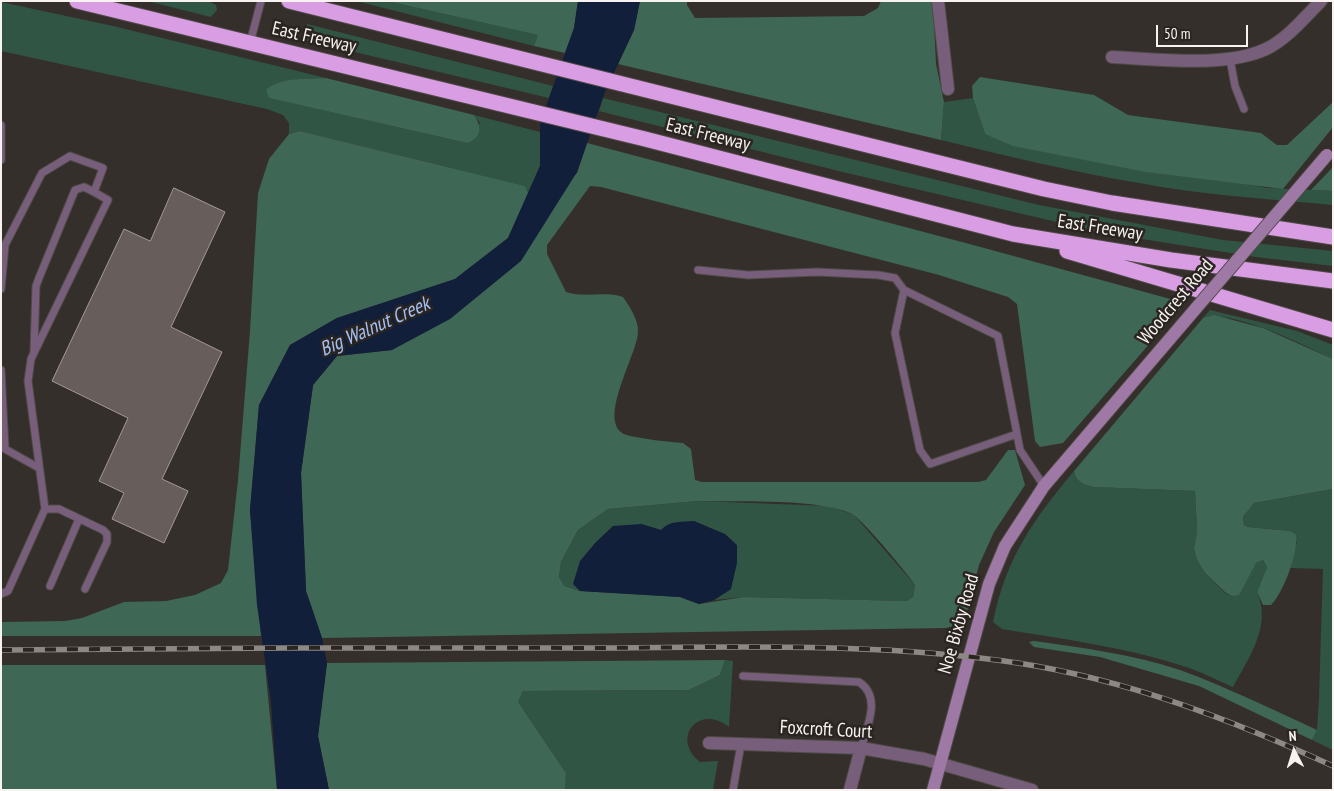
<!DOCTYPE html>
<style>
body{margin:0}
#map{position:relative;width:1334px;height:791px;overflow:hidden;background:#352f2b;font-family:"PT Sans Narrow",sans-serif}
canvas{display:block}
.frame{position:absolute;inset:0;border:2px solid #f8f3f0;pointer-events:none}
.north{position:absolute;left:1269px;top:726px;width:50px;height:50px;-webkit-text-stroke:4px #2b2521;paint-order:stroke;rotate:355deg;font-size:14px;font-weight:700;line-height:20px;text-align:center;color:#f8f3f0}
.north::after{content:'';display:block;margin:auto;width:18px;height:22px;background:#f8f3f0;clip-path:polygon(50% 0,100% 100%,50% 72%,0 100%)}
.scale{position:absolute;left:1156px;top:25px;width:92px;height:22px;box-sizing:border-box;border:2px solid #f8f3f0;border-top:0;padding-left:6px;font-size:15px;line-height:18px;white-space:nowrap;color:#f8f3f0;-webkit-text-stroke:4px #2b2521;paint-order:stroke}
</style>
<div id="map">
<canvas width="1334" height="791"></canvas>
<div class="frame"></div>
<div class="north">N</div>
<div class="scale">50 m</div>
</div>
<script>
const c = document.querySelector('canvas').getContext('2d');
c.lineJoin = 'round';
function fill(path, color) {
  c.fillStyle = color;
  c.fill(path, 'evenodd');
}
function trace(path, color, width, dash) {
  c.strokeStyle = color;
  c.lineWidth = width;
  c.lineCap = dash ? 'butt' : 'round';
  c.setLineDash(dash || []);
  c.stroke(path);
}
function write(font, color, halo, rows, align = 'center') {
  c.font = font + ' "PT Sans Narrow",sans-serif';
  c.lineWidth = 5;
  c.setLineDash([]);
  c.textBaseline = 'middle';
  c.strokeStyle = halo;
  c.fillStyle = color;
  for (const [text, x, y, turn = 0] of rows) {
    c.save();
    c.translate(x, y);
    c.rotate((+turn || 0) * Math.PI / 180);
    c.textAlign = isNaN(turn) ? turn : align;
    if (halo) c.strokeText(text, 0, 0);
    c.fillText(text, 0, 0);
    c.restore();
  }
}
fill(new Path2D(`
 M147 1H208L216 5 217 10 211 17Z
 M356 1H387L539 35 534 46Z
 M1 2 113 26 326 78 298 79 266 90 270 98 467 143 480 123 474 115 540 132V166L528 193 524 186 300 131 289 134V123L283 115 267 109 1 51Z
 M307 24 553 86 549 98 304 40Z
 M603 98 1039 205 1223 240 1333 251V266L1256 257 1104 233 847 173 599 111Z
 M973 98 985 134 1267 188 1333 191V205C1268 199 1203 195 1139 183 1073 172 1007 156 941 140L944 102Z
 M1210 310 1297 331 1333 345V359C1302 345 1236 310 1203 318Z
 M1074 471C1076 483 1083 485 1094 487L1195 491 1197 531 1194 550 1197 560 1205 573 1226 594 1232 596 1256 563 1263 560 1267 567 1257 592C1272 626 1249 657 1233 687 1216 680 1200 671 1183 666 1124 647 1063 639 1002 629L993 622C1006 558 1033 520 1074 471Z
 M1333 489V750L1312 740 1317 730 1319 699 1323 569 1290 568 1297 542 1290 531 1249 527 1244 525 1243 517 1254 503Z
 M698 501 830 506 854 515 915 585 913 597 907 601 744 597 714 600 731 589 661 530 641 524 574 584 580 591 563 586 559 577 561 562 578 530 608 509Z
 M725 660 733 661 729 727C699 703 670 738 700 762L718 761 713 790H565L566 773 518 702 523 691 689 690 720 675Z`), '#305544');
fill(new Path2D(`
 M387 1H578L574 28 565 53 534 46 538 35Z
 M640 1H687V5L695 18 864 16 878 8 881 1H933L936 64 944 102 941 140 618 64 634 30Z
 M980 77 1094 95 1128 115 1261 133 1277 145H1287L1333 102V127L1283 189 1146 172 1013 146 985 134 973 98 972 86Z
 M326 78 474 115C482 126 482 138 467 143L269 98 266 90C279 77 309 79 326 78Z
 M300 131 525 186 528 193 508 238 455 279 337 318 290 345 259 405 250 510 261 636H1V622L65 621 82 618 124 602 166 601 195 595 221 583 228 570 238 480 250 331 258 193 269 159 289 134Z
 M587 143 977 246 1185 303 1063 443 1040 447 1035 441 1017 304 1008 297 939 275 601 187 590 186 547 245V254L566 292C584 298 605 291 623 297 629 306 639 320 638 332 637 355 599 416 622 433 629 438 671 442 683 443L691 449 695 480 702 482H978L986 480 1008 450H1015L1025 485 994 532 979 565 965 619 961 624 946 628 322 638 306 591 301 473 313 385 337 356 392 350 577 173ZM698 501C737 502 819 498 852 514 863 520 907 573 915 585L913 597 907 601 744 597 699 604 680 597 580 591 564 586 559 577 561 562 578 530 608 509Z
 M1333 167V191L1311 190Z
 M1214 315 1263 328 1333 359V489L1254 503 1243 517 1244 525 1248 527 1290 531 1296 535C1299 551 1283 594 1271 605H1263L1257 592 1267 567 1263 560 1256 563 1239 595 1232 596 1226 593 1205 573 1197 560 1194 549 1197 531 1195 491 1094 487C1084 485 1076 483 1074 471L1203 318Z
 M1034 641C1083 648 1133 654 1180 670 1226 687 1272 709 1317 730L1312 740 1199 686 1100 657 1034 647 1029 642Z
 M725 660 720 675 689 690 523 691 518 702 566 773 565 790H329L318 736 327 663Z
 M1 665H265L277 790H1Z`), '#3e6755');
fill(new Path2D(`
 M578 1H640L634 30 605 92 577 172 521 261 450 319 392 350 337 356 313 385 301 473 306 591 322 638 327 663 318 736 329 790H277L271 702 257 605 250 510 259 405 290 345 337 318 455 279 508 238 540 166V123L574 28Z
 M694 521 725 534 737 545V563L731 589 714 600 699 604 680 597 580 591 573 584 580 561 596 542 613 526 641 524 661 530C670 520 682 522 694 521Z`), '#111f3a');
const building = new Path2D(`
 M174 188 225 212 171 327 222 352 162 479 188 491 164 543 112 519 124 493 99 481 128 418 52 381 124 229 150 241Z`);
fill(building, '#675e5c');
trace(building, '#a39997', 1);
const lane = new Path2D(`
 M250 43 261 1
 M1230 59 1235 86 1244 109
 M1 125V160
 M698 270 748 275 817 272 878 275 895 278 904 290
 M1 289 5 245 42 173 70 156 103 168 94 192 108 200 31 359 28 381 45 509 8 591 1 594
 M34 351 36 286 39 278 75 190 84 187 94 192
 M1 370 5 449 39 468
 M1017 434 930 464 920 450 895 333 904 290 998 336 1017 434 1020 450 1044 486
 M45 509H59L103 530 107 534V542L85 589
 M50 586 79 519
 M743 676 859 682C882 697 867 727 861 748
 M733 790 741 744`);
const street = new Path2D(`
 M938 1 948 89
 M1112 57C1156 59 1226 68 1266 49 1287 39 1304 18 1321 1
 M709 743 861 748 924 759 1032 790
 M850 790 861 748`);
const secondary = new Path2D(`
 M933 790 989 584 1005 546 1044 486 1162 348`);
const highway = new Path2D(`
 M77 1 645 139 1013 234 1171 260 1333 281
 M289 1 1044 189 1112 203 1333 237
 M1067 251 1333 330`);
trace(lane, '#504a47', 9);
trace(street, '#504a47', 14);
trace(secondary, '#504a47', 14);
trace(highway, '#504a47', 17);
trace(lane, '#775f7b', 7);
trace(street, '#775f7b', 12);
trace(secondary, '#9f79a5', 12);
trace(highway, '#d99de3', 15);
const rail = new Path2D(`
 M1 650C193 648 386 647 578 648 724 648 873 641 1018 663 1128 680 1232 720 1333 766`);
trace(rail, '#8e8885', 5.5);
trace(rail, '#2b2521', 4, [11]);
const secondaryBridge = new Path2D(`
 M1162 348 1327 155`);
trace(secondaryBridge, '#504a47', 14, []);
trace(secondaryBridge, '#9f79a5', 12);
write('19px', '#f8f3f0', '#2b2521', [
 ["East Freeway",314,38,13],
 ["East Freeway",708,135,14],
 ["East Freeway",1100,228,9],
 ["Woodcrest Road",1176,302,-50],
 ["Noe Bixby Road",959,624,-74],
 ["Foxcroft Court",826,730,3]
]);
write('italic 20px', '#a3c1f9', '#2b2521', [
 ["Big Walnut Creek",375,327,-24]
]);
</script>
